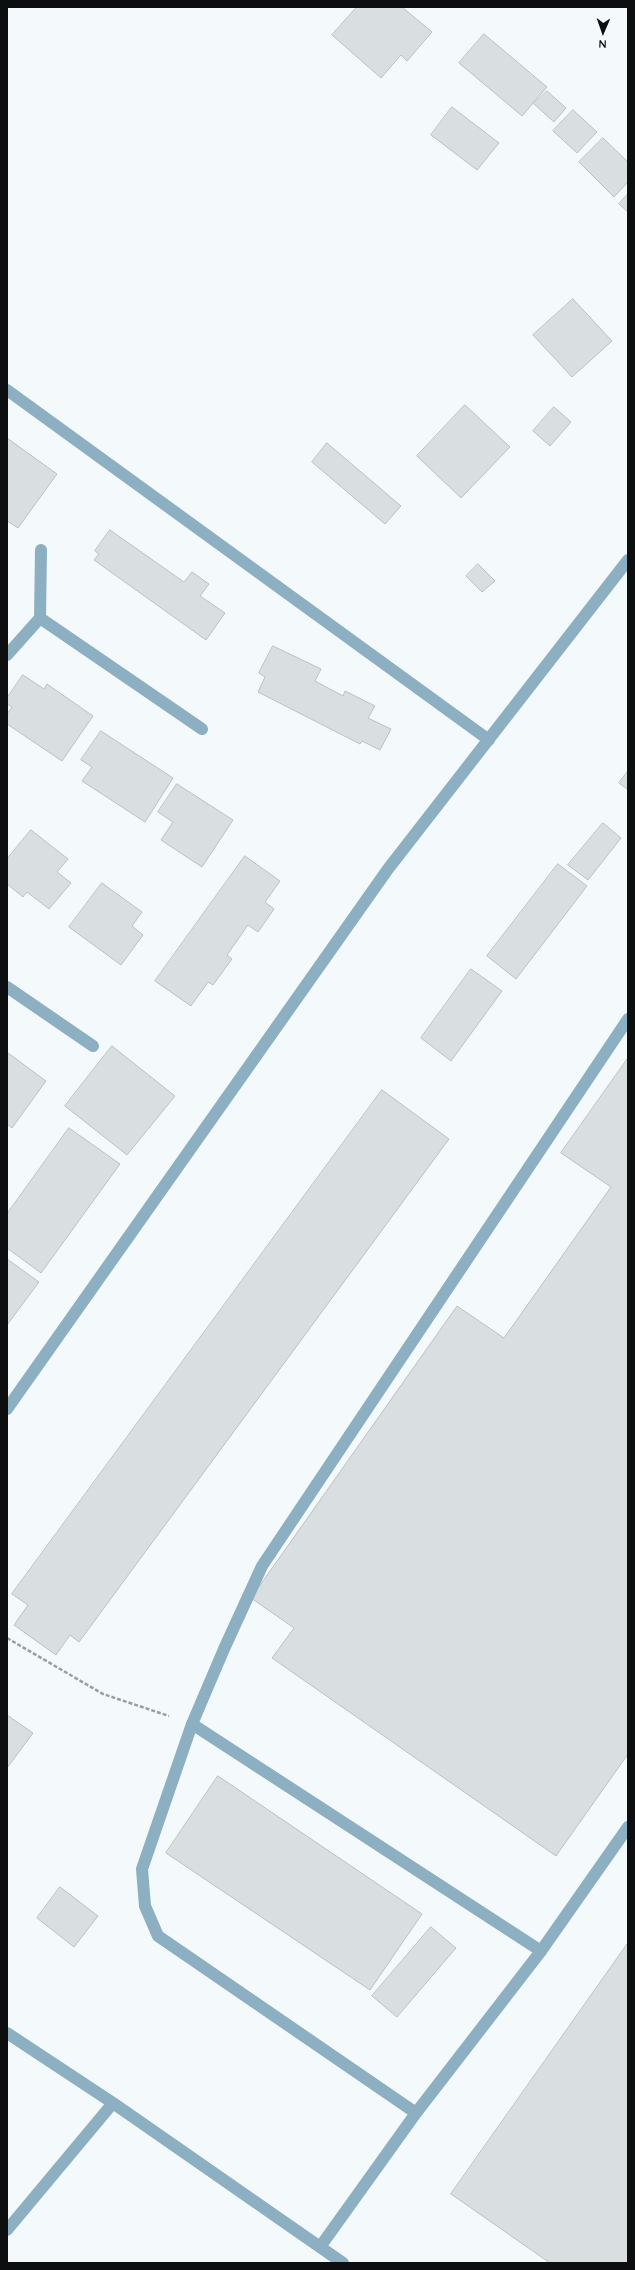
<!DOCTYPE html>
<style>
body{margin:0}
#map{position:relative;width:635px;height:2270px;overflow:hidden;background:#f4f9fc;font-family:Quicksand,sans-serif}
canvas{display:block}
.frame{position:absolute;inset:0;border:8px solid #0c0e0f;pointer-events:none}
.north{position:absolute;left:583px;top:12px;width:40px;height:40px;-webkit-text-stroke:3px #f4f9fc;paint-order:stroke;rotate:182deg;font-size:11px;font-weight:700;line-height:16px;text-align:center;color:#0c0e0f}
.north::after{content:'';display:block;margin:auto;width:14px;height:18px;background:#0c0e0f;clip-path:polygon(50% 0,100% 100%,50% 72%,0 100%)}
</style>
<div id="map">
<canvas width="635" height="2270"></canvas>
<div class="frame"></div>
<div class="north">N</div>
</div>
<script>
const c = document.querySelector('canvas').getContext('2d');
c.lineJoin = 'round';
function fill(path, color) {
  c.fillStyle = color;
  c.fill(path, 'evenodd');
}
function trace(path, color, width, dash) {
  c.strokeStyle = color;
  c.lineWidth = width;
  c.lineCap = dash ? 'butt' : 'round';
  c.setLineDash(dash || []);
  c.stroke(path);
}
const building = new Path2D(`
 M357 7H402L432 32 407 61 401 55 381 78 332 35Z
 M484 34 547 87 522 116 459 63Z
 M547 91 566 108 554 122 534 104Z
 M452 107 499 143 477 170 431 135Z
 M573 110 597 132 577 153 553 131Z
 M603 138 628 162V182L614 197 579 162Z
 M628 194V212L619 204Z
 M573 299 612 341 572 377 533 335Z
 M465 405 510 447 461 498 417 456Z
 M554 407 571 422 550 446 533 431Z
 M7 438 57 474 18 528 7 521Z
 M327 443 401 506 385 524 312 462Z
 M110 530 184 582 192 572 209 584 200 596 225 613 206 640 94 560 99 554 95 551Z
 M478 564 495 581 482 592 466 576Z
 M273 646 321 669 315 681 343 696 345 691 375 706 368 718 391 729 380 750 362 741 360 744 258 692 265 677 259 673Z
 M23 675 44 689 47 684 93 716 62 761 7 724V714L12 707 7 704V698Z
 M101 731 173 778 145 822 82 781 92 767 81 760Z
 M628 771V788L627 789 619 783Z
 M177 784 233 820 202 867 161 840 173 822 158 812Z
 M603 823 621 838 588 880 568 865Z
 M31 830 68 859 57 872 71 883 49 909 27 892 23 897 7 884V859Z
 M245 856 280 881 265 902 274 909 258 932 248 925 227 955 232 959 213 985 208 982 191 1006 155 981Z
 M558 864 587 886 516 979 487 956Z
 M102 883 142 912 132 926 143 935 121 965 69 927Z
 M471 969 502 991 451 1061 421 1038Z
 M112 1046 175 1096 127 1155 65 1106Z
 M8 1053 46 1081 12 1128 7 1124Z
 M628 1058V1754L556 1856 272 1658 294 1628 251 1598 457 1306 504 1338 611 1187 561 1153Z
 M382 1090 449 1139 79 1642 70 1635 56 1655 14 1625 28 1605 12 1594Z
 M69 1128 120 1164 41 1273 7 1248V1214Z
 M7 1259 39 1282 7 1325Z
 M7 1715 33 1733 7 1768Z
 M218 1776 422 1914 370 1990 166 1853Z
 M60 1887 98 1916 74 1947 37 1918Z
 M431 1927 456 1948 397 2017 372 1996Z
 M628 1943V2263H550L451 2194Z`);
fill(building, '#d9dee0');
trace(building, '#bbc0c3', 1);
trace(new Path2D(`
 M7 1638 103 1694 169 1716`), '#9a9ea0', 2.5, [4, 2]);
trace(new Path2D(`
 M541 1951 628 1827`), '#8cafc1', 12);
trace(new Path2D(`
 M7 390 489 740
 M40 618 202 729
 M7 655 40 618 41 550
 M7 987 93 1046
 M7 1409 388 869 628 560
 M192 1724 541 1951 416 2113 320 2247
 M7 2033 113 2103 343 2263
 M416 2113 158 1936 145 1906 142 1869 192 1724 224 1649 262 1566 628 1019
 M7 2230 113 2103`), '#8cafc1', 12);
</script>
